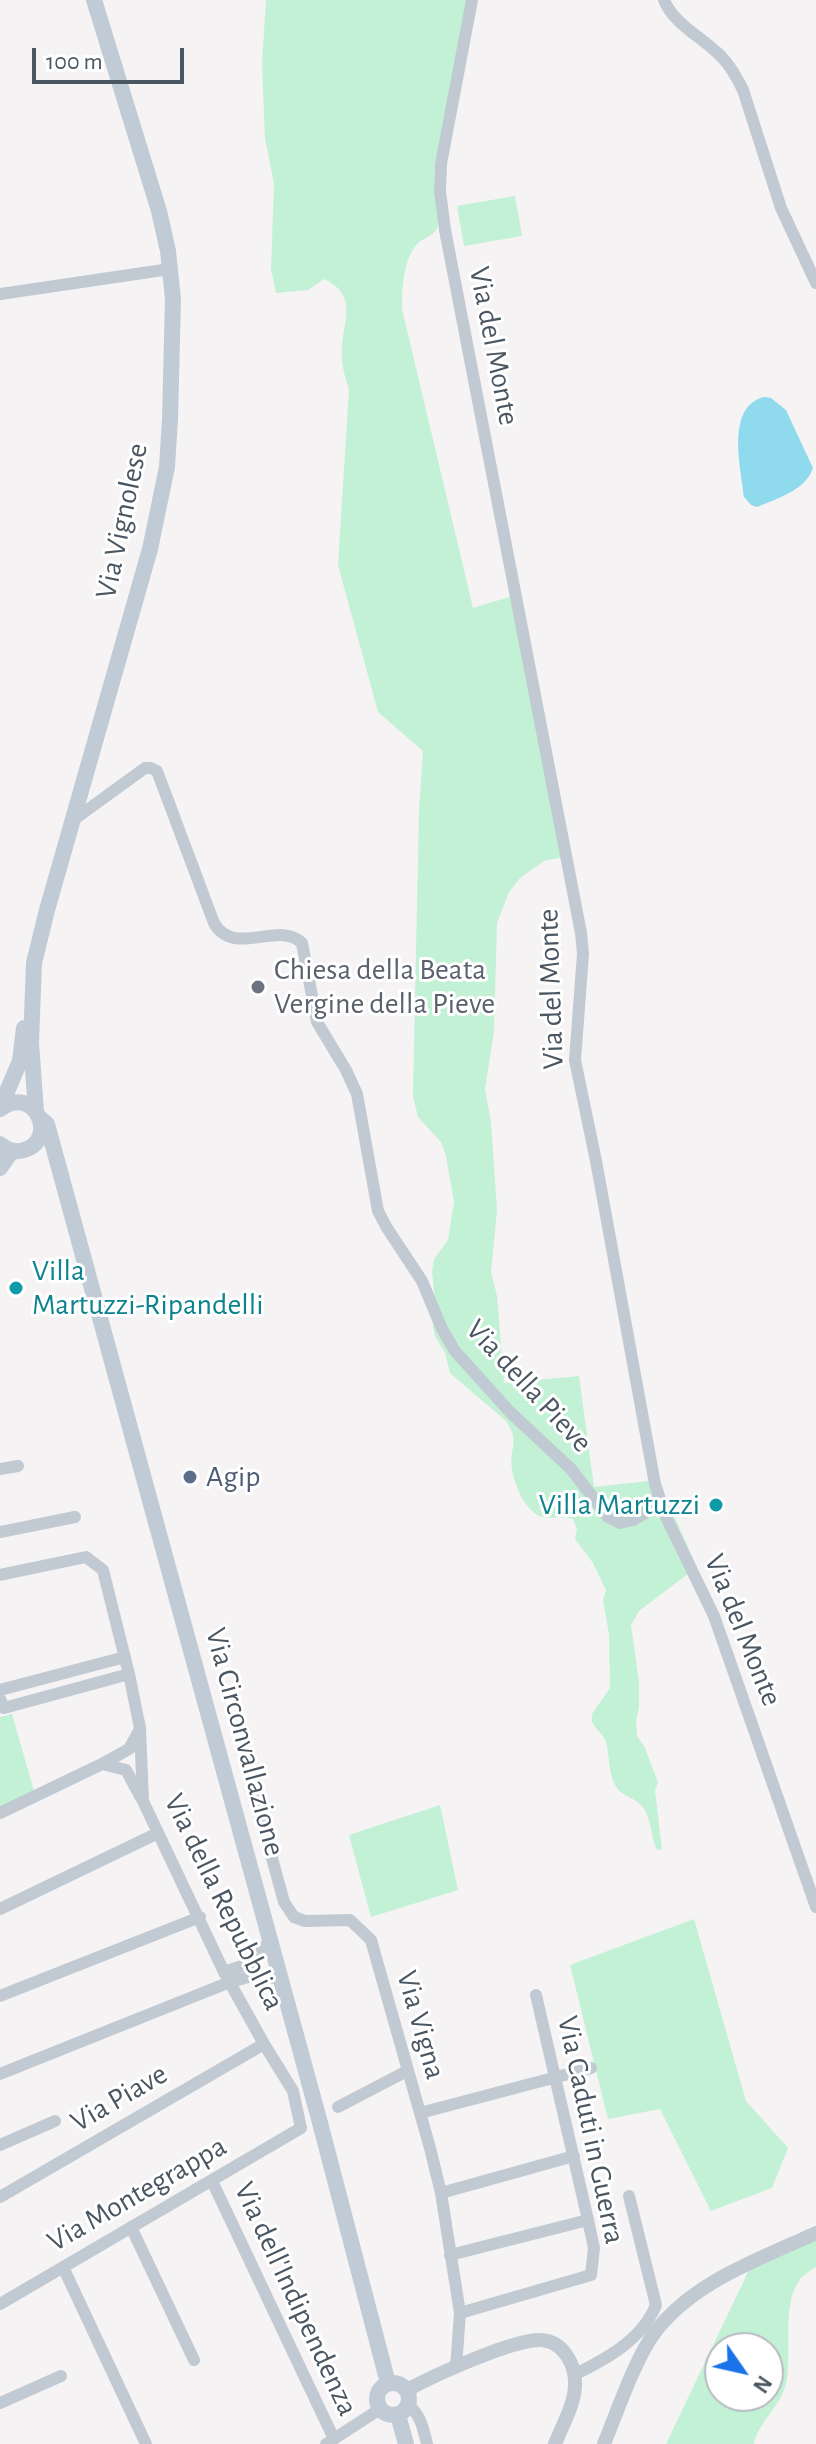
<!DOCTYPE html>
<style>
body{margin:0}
#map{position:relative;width:816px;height:2444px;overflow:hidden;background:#f5f3f3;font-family:"Alegreya Sans",sans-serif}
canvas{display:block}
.north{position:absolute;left:704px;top:2332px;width:80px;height:80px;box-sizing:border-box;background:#fff;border:2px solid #b7bbc0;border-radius:50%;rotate:124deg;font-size:22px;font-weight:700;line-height:32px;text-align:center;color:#4a5661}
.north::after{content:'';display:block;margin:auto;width:28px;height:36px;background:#1a73e8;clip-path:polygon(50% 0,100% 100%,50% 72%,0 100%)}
.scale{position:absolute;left:32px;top:48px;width:152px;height:36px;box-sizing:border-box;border:4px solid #4a5661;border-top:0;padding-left:10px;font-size:24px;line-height:28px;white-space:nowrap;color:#4a5661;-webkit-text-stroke:6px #fff;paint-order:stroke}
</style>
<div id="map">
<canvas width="816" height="2444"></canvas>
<div class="north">N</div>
<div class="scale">100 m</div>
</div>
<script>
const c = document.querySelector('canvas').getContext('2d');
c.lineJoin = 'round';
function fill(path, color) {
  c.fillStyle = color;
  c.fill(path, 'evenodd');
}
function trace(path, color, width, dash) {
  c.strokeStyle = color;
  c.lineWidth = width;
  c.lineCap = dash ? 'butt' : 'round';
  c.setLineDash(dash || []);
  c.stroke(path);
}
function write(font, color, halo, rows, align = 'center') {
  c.font = font + ' "Alegreya Sans",sans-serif';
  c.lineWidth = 6;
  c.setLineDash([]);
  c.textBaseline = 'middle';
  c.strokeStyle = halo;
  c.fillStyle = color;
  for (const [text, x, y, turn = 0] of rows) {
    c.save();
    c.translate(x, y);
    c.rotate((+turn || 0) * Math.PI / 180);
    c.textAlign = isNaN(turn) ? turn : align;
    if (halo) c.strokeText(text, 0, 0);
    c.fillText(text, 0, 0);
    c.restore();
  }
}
fill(new Path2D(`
 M266 0H467L434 175C434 184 440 222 438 226 435 235 426 237 419 242 403 257 402 289 402 309L473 608 519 594 563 857 544 861 520 878 509 892 497 923 494 1031 485 1089 491 1122 497 1210 491 1272 497 1296 504 1383 579 1376 594 1487 658 1480 697 1567 639 1611 631 1625 639 1682V1708L636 1720 637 1736 645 1748 658 1782 655 1791 662 1849 657 1850C650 1836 652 1815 640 1804 631 1796 621 1796 615 1785 608 1771 610 1757 606 1742 603 1734 596 1730 592 1722V1714L610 1688 609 1634 603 1600 606 1590 593 1563 575 1539 577 1529 573 1519C561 1514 548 1522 536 1514 523 1506 514 1483 512 1469 509 1447 521 1441 505 1420L450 1373 445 1353 435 1336 433 1327 436 1312 432 1271 434 1259 448 1240 454 1202 446 1156 441 1142 418 1117 413 1096 419 810 423 751 378 712 338 565 349 389C345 377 341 364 342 352 342 322 360 296 324 279L308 290 276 293 271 269 274 184 265 138 262 64Z
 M515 196 522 236 464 246 457 206Z
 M12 1714 34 1791 0 1808V1717Z
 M440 1805 458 1890 371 1917 349 1835Z
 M694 1919 746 2101 788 2148 772 2188 711 2211 660 2109 608 2119 570 1965Z
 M816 2238V2267C811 2270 805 2274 801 2278 780 2304 793 2353 786 2384 780 2408 759 2420 754 2444H666L749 2270ZM720 2348H768V2396H720Z`), '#c3f1d5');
fill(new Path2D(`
 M764 397 771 398 786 410 813 468C806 490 776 499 757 507L751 505 744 497C741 468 725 407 764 397Z`), '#90daee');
trace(new Path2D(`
 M472 0 441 164 440 191 445 230 581 933 583 954 575 1060 596 1161 655 1484 666 1517 714 1616 816 1907
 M664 0C673 22 696 34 713 49 727 60 735 74 743 90L781 208 816 283
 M0 294 170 269
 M72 821 145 768H151L157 771 214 923C234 958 279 920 302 943L317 1022 346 1070 357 1094 378 1211 387 1228 422 1281 442 1329 455 1351 510 1412 571 1469 608 1517 620 1523 633 1520 660 1504
 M0 1469 18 1466
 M0 1532 75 1517
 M0 1575 86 1557 103 1570 129 1674 140 1728 143 1801 224 1972 264 2044 293 2091 301 2128 0 2304
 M0 1690 125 1657
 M0 1699 4 1708 129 1674
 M246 1763 284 1902 294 1917 305 1921 350 1920 371 1940 430 2148 441 2193 460 2313 456 2367
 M102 1764 126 1770 141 1798
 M0 1813 102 1764 129 1749 139 1731
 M0 1909 158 1833
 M224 1972 251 1963 270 1940
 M0 1996 200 1917
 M0 2074 230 1982 256 1975 280 1979
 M338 2107 407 2071
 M420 2113 591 2068
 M0 2145 55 2121
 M212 2181 334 2439
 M441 2193 574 2156
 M0 2197 264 2044
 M131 2227 194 2360
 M450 2255 588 2220
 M63 2267 146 2444
 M460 2313 591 2275 594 2248 588 2220 536 1995
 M574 2375C606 2359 642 2340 656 2305L629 2196
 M0 2403 61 2376
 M408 2405C421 2415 423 2428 427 2444
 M326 2444 380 2409`), '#c1cad2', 12);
trace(new Path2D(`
 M407 2390C433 2376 513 2339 541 2340 563 2341 576 2365 575 2385 575 2404 562 2426 555 2444
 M604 2444C617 2412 635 2359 655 2332 694 2281 760 2259 816 2233`), '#c1cad2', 14);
trace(new Path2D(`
 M0 1108 20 1061 24 1028
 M0 1109C35 1083 59 1140 24 1150 15 1153 7 1150 0 1144
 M36 1111 31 1043 34 963 47 910 150 549 167 467 170 419 173 299 168 251 159 211 94 0
 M40 1118 47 1124 319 2119 388 2383
 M0 1168 12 1151
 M377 2399a16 16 0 1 1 32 0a16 16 0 1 1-32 0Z
 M398 2415 406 2444`), '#c1cbd6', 16);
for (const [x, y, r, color] of [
 [258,987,8,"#6b7280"],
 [16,1288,8,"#0f9aa8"],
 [190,1477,8,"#5c6f8a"],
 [716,1505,8,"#0f9aa8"]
]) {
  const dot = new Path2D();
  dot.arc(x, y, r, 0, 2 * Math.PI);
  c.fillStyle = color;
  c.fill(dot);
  trace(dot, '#fff', 3);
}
write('30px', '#4a5661', '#fff', [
 ["Via del Monte",494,346,79],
 ["Via Vignolese",122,521,-78],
 ["Via del Monte",551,989,-92],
 ["Via della Pieve",529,1386,47],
 ["Via del Monte",743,1630,68],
 ["Via Circonvallazione",245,1742,75],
 ["Via della Repubblica",224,1902,64],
 ["Via Vigna",421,2025,74],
 ["Via Piave",119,2098,-30],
 ["Via Caduti in Guerra",591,2130,78],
 ["Via Montegrappa",137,2194,-30],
 ["Via dell'Indipendenza",296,2299,65]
]);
write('30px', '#5b616d', '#fff', [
 ["Chiesa della Beata",274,970],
 ["Vergine della Pieve",274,1004]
], 'left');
write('30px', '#0d838f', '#fff', [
 ["Villa",32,1271],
 ["Martuzzi-Ripandelli",32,1305],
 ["Villa Martuzzi",700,1505,"right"]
], 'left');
write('30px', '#4e5e75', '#fff', [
 ["Agip",206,1477]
], 'left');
</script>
